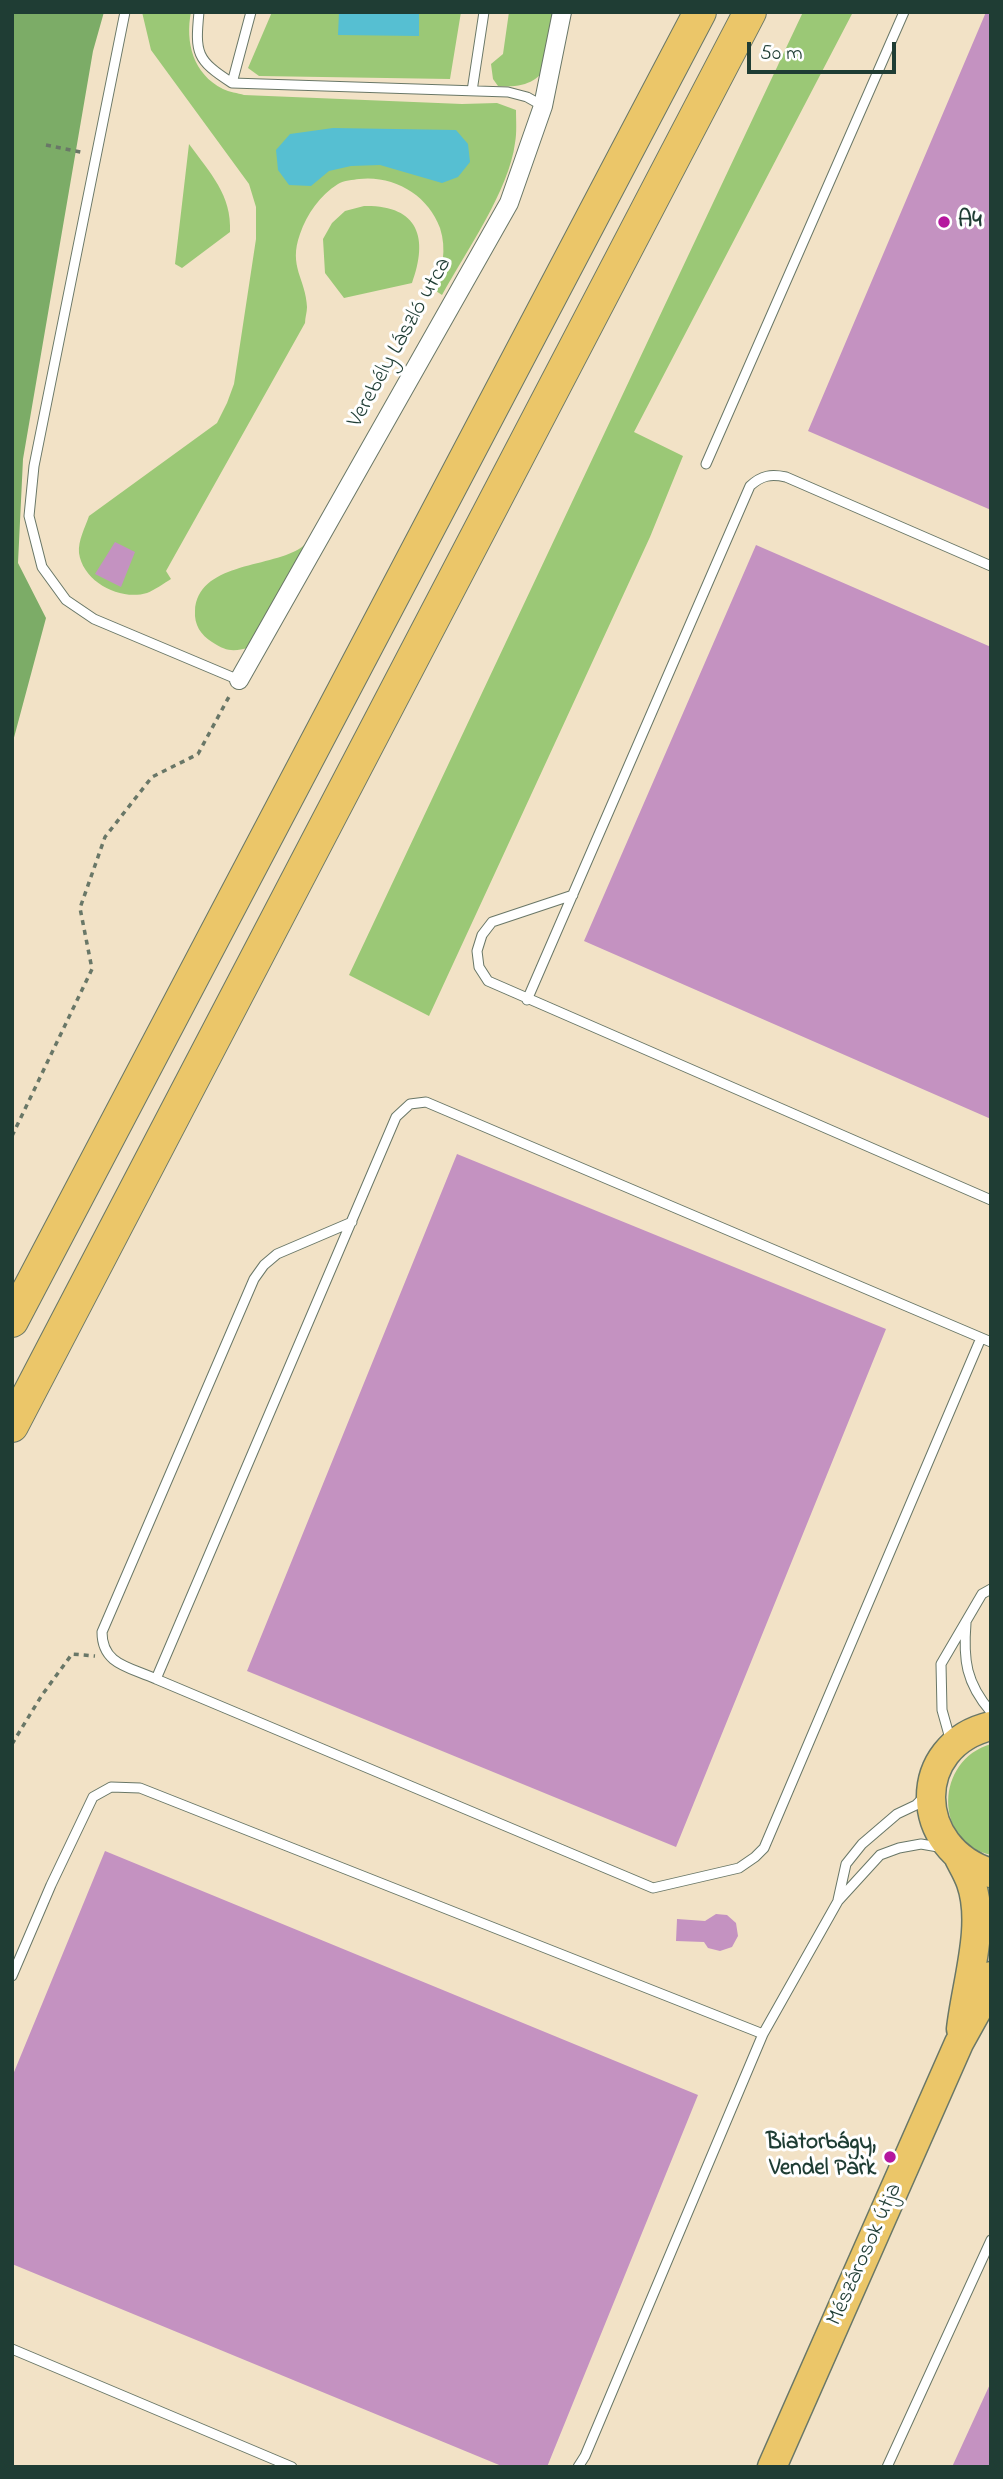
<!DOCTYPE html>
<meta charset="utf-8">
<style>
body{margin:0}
#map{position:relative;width:1003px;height:2479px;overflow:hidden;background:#f2e2c6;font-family:"Indie Flower",sans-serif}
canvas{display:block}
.frame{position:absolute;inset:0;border:14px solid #1f3d34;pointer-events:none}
.scale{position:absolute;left:747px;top:42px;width:149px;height:32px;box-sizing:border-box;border:4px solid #1f3d34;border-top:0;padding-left:9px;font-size:21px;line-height:24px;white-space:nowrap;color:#1f3d34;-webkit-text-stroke:5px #fff;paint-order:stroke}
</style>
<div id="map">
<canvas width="1003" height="2479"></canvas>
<div class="frame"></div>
<div class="scale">50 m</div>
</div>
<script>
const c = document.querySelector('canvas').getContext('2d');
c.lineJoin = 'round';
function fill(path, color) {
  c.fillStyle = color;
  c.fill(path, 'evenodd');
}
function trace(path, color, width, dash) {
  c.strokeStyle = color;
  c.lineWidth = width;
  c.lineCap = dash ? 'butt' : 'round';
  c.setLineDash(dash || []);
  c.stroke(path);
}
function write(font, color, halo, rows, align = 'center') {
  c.font = font + ' "Indie Flower",sans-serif';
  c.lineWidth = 6;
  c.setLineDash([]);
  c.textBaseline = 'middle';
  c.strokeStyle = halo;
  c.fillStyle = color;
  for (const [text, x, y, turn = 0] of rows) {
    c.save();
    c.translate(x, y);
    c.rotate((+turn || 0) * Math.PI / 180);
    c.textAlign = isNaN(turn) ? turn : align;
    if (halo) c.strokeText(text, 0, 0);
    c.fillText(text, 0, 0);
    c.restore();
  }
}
fill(new Path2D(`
 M142 12H191C185 42 193 74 223 89 229 92 238 93 244 95L462 104 497 103 516 110C516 121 517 133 515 143 509 191 465 253 442 295L436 291C442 270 447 249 440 228 428 195 394 175 359 179 353 180 344 180 338 184 320 195 307 214 300 234 288 267 306 279 307 307 307 312 305 318 305 323L166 571 171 579C164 583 155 590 147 593 120 601 83 582 79 553 78 540 85 528 89 516L217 423 227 403 234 384 256 239V207L249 184 151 50Z
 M272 12H461L450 79 259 76 248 68Z
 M509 12H563C552 53 552 91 498 86L493 79 491 64 503 54Z
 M803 12H853L634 432 683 456 650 537 429 1016 349 975Z
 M189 144C210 173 232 195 230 232L182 268 175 264Z
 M364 206C418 205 429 237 412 283L344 298 325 273 323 239 332 223 345 211Z
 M318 530 252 647C235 651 228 653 212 642 201 635 194 625 195 611 198 563 267 568 299 549 306 545 312 536 318 530Z
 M991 1744V1855C933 1842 935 1760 991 1744Z`), '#9bc876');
fill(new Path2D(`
 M12 12H104L93 51 23 459 18 563 46 618 12 745Z`), '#7cac67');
fill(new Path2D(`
 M339 12 419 13V36L338 35Z
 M333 128 456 130 468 144 470 162 458 177 442 183 380 165 351 166 329 171 311 186 289 185 278 170 276 150 290 134Z`), '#56bfd2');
fill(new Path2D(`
 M986 12H991V510L808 431Z
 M115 542 135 552 121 587 95 574Z
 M756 545 991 647V1119L584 941Z
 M457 1154 886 1329 676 1847 247 1671Z
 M105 1851 698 2095 547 2467H504L12 2264V2077Z
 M716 1914 727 1915 736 1923 738 1936 732 1947 720 1951 708 1948 704 1942 676 1941 677 1919 705 1921Z
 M991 2382V2467H952Z`), '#c492c1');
const lane = new Path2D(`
 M125 12 34 466 29 516 42 567 66 600 94 619 239 680
 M199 12C195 53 196 60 232 83L508 92 527 97 543 106
 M232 83 251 12
 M472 91 484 12
 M706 464 904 12
 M573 895 492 922 482 935 477 951 479 967 488 981 991 1200
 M527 1000 750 486C762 475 771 474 786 477L991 566
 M352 1222 277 1254 264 1265 254 1279 102 1632C102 1665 130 1667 156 1679L396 1117 410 1104 426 1102 991 1342
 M966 1623C963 1660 966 1683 991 1712
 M156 1679 653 1888 739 1868 755 1857 764 1848 981 1338
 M951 1742 942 1710 941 1664 982 1594 991 1589
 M838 1900 846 1864 862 1844 897 1814 916 1805 926 1795
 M12 1976 51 1885 93 1797 111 1787 140 1788 763 2034
 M12 2349 292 2467
 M578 2467 585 2456 763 2034 838 1901 880 1855 899 1848 921 1844 944 1848
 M887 2467 991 2240`);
const street = new Path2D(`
 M239 680 509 203 543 106 562 12`);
const primary = new Path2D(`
 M991 1726C910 1745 912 1849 991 1873
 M959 1858C963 1866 968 1874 971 1883 986 1925 966 1984 961 2029
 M772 2467 959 2043 984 1998 991 1976`);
const highway = new Path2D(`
 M12 1321 700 12
 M12 1426 750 12`);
trace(lane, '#697767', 11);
trace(street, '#697767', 20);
trace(primary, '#697767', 31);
trace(highway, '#697767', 34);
trace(new Path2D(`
 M46 145 85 153
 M12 1136 92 969 80 908 105 837 152 777 198 754 231 693
 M12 1744 42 1695 72 1654 95 1656`), '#697767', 3.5, [5, 5]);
trace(lane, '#fff', 9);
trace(street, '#fff', 18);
trace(primary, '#ebc669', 28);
trace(highway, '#ebc669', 32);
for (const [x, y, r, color] of [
 [944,222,7,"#b5179e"],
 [890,2157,7,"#b5179e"]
]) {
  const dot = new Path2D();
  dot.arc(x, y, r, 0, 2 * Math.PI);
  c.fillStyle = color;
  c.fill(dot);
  trace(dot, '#fff', 2.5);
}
write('bold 23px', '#1f3d34', '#fff', [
 ["A4",958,222],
 ["Biatorbágy,",876,2144,"right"],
 ["Vendel Park",876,2170,"right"]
], 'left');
write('23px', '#1f3d34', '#fff', [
 ["Verebély László utca",401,343,-61],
 ["Mészárosok útja",866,2255,-66]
]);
</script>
